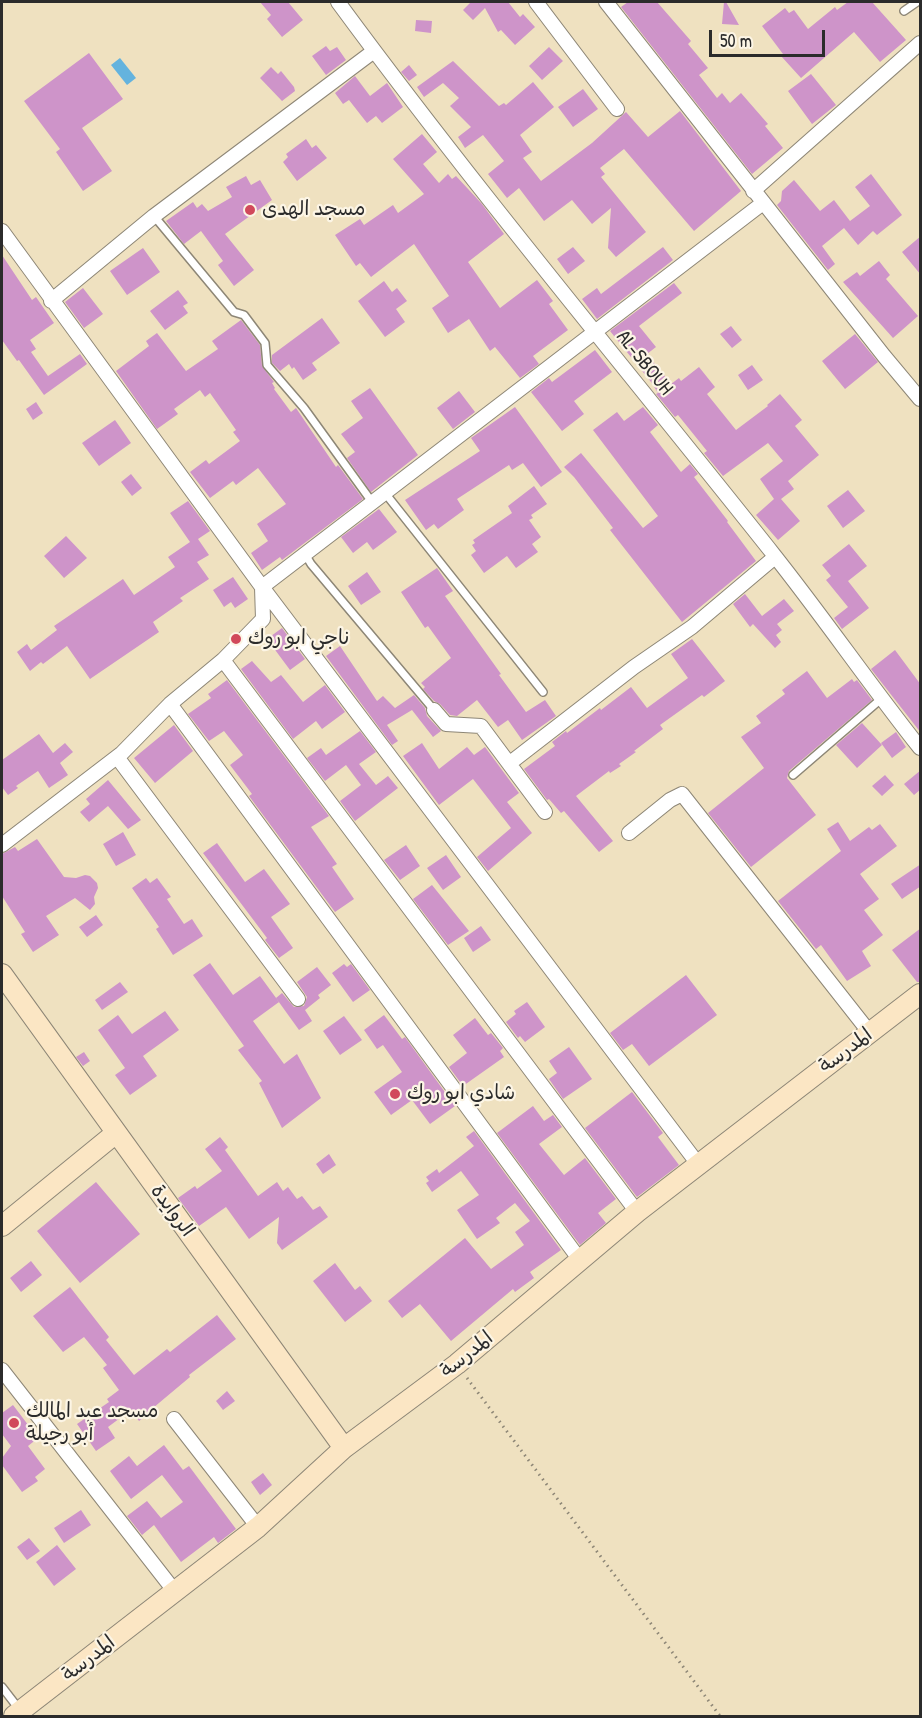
<!DOCTYPE html>
<meta charset="utf-8">
<style>
body{margin:0}
#map{position:relative;width:922px;height:1718px;overflow:hidden;background:#efe1c0;font-family:"Patrick Hand",sans-serif}
canvas{display:block}
.frame{position:absolute;inset:0;border:3px solid #2b2b2b;pointer-events:none}
.scale{position:absolute;left:709px;top:30px;width:116px;height:27px;box-sizing:border-box;border:3px solid #2b2b2b;border-top:0;padding-left:8px;font-size:18px;line-height:21px;white-space:nowrap;color:#2b2b2b;-webkit-text-stroke:4px #fcf5e5;paint-order:stroke}
</style>
<div id="map">
<canvas width="922" height="1718"></canvas>
<div class="frame"></div>
<div class="scale">50 m</div>
</div>
<script>
const c = document.querySelector('canvas').getContext('2d');
c.lineJoin = 'round';
function fill(path, color) {
  c.fillStyle = color;
  c.fill(path, 'evenodd');
}
function trace(path, color, width, dash) {
  c.strokeStyle = color;
  c.lineWidth = width;
  c.lineCap = dash ? 'butt' : 'round';
  c.setLineDash(dash || []);
  c.stroke(path);
}
function write(font, color, halo, rows, align = 'center') {
  c.font = font + ' "Patrick Hand","Playpen Sans Arabic",sans-serif';
  c.lineWidth = 4.5;
  c.setLineDash([]);
  c.textBaseline = 'middle';
  c.strokeStyle = halo;
  c.fillStyle = color;
  for (const [text, x, y, turn = 0] of rows) {
    c.save();
    c.translate(x, y);
    c.rotate((+turn || 0) * Math.PI / 180);
    c.textAlign = isNaN(turn) ? turn : align;
    if (halo) c.strokeText(text, 0, 0);
    c.fillText(text, 0, 0);
    c.restore();
  }
}
fill(new Path2D(`
 M120 58 136 78 127 85 111 65Z`), '#64b3de');
fill(new Path2D(`
 M260 2H288L303 20 282 37 267 19 271 15Z
 M471 2H508L520 17 523 14 535 27 515 45 501 30 498 32 485 8 473 20 463 10Z
 M628 2H657L691 41 688 44 708 68 699 75 717 98 722 93 730 103 741 93 768 124 765 126 783 148 752 174 621 7Z
 M724 2H726L739 25 722 24Z
 M848 2H872L906 40 880 62 854 32 801 78 781 56 783 54 762 26 785 8 789 13 794 10 808 29 835 7 837 10Z
 M416 20 432 21 431 33 415 31Z
 M326 46 330 51 337 47 346 60 326 75 312 56Z
 M549 47 563 61 542 80 529 66Z
 M89 53 123 99 82 128 112 171 83 191 56 152 60 149 24 101Z
 M453 61 499 106 504 103 506 105 533 82 554 107 520 135 532 152 523 158 541 181 592 143 626 112 648 137 680 111 741 191 694 231 624 149 600 168 605 174 601 177 646 232 616 257 608 248 611 208 592 224 572 200 544 221 519 188 507 198 488 174 504 161 483 135 465 148 458 137 471 127 450 106 459 98 443 83 424 97 417 87Z
 M409 65 417 75 409 81 401 72Z
 M271 67 278 74 281 71 294 87 295 91 282 101 260 78Z
 M811 74 836 105 812 124 788 91Z
 M355 76 370 96 387 83 403 107 382 123 376 116 367 123 349 100 343 104 335 93Z
 M583 89 598 109 573 127 558 107Z
 M422 134 437 152 423 164 439 183 448 174 452 179 456 176 482 204 504 234 468 262 500 308 537 280 553 301 549 304 568 330 533 356 539 364 520 378 495 347 490 351 469 319 448 333 432 308 449 296 414 244 371 277 360 263 356 266 335 235 360 219 364 225 393 205 398 213 424 194 393 159Z
 M306 139 312 148 316 145 327 158 297 181 283 162 288 157 286 154Z
 M871 174 902 215 877 235 873 231 858 245 844 228 822 246 835 264 828 270 777 205 781 201 782 191 794 180 820 211 834 200 850 221 870 206 855 187Z
 M246 176 251 185 260 180 272 200 225 234 254 270 234 286 218 265 223 261 201 231 184 244 166 221 193 202 197 208 202 204 208 211 232 197 226 187Z
 M921 236V275L902 252Z
 M573 247 585 261 568 274 557 259Z
 M663 247 673 260 597 319 582 299 597 288 601 294Z
 M143 248 160 272 127 295 110 271Z
 M2 255 32 300 36 297 54 323 30 340 36 349 31 352 48 376 80 354 87 364 44 395 19 360 17 361 2 340Z
 M879 261 890 275 886 279 918 316 893 338 843 282 857 272 860 276Z
 M384 281 392 292 397 288 407 301 396 309 405 322 385 337 358 301Z
 M674 283 682 293 639 326 656 347 647 354 671 384 679 378 681 381 699 367 715 387 707 394 736 430 768 406 767 405 780 394 802 420 795 426 819 455 788 481 794 489 781 499 800 521 778 540 756 515 774 499 760 479 783 461 768 443 723 476 704 453 707 451 678 415 675 417 656 394 658 393 651 382 610 331Z
 M83 288 103 314 84 328 65 302Z
 M178 290 188 303 183 306 188 313 165 330 150 311Z
 M322 318 340 343 312 363 317 370 303 380 294 367 292 369 289 364 280 371 272 363V355Z
 M241 320 260 345 262 366 274 382 272 383 275 388 274 389 291 412 296 408 336 467 338 465 363 499 282 560 280 557 262 570 251 553 268 541 257 524 286 504 258 468 236 485 233 481 210 498 190 472 206 460 209 464 240 441 233 432 236 430 210 393 205 397 200 390 174 409 178 414 157 429 116 371 149 346 146 341 157 333 186 371 218 349 212 341Z
 M731 326 742 340 732 348 720 334Z
 M855 334 878 362 845 389 822 361Z
 M595 350 612 372 574 401 584 414 562 431 531 392 549 378 552 382Z
 M752 365 763 380 748 390 738 375Z
 M370 388 418 455 371 492 347 458 355 452 341 434 363 418 351 401Z
 M459 391 475 412 453 429 437 408Z
 M36 402 43 413 33 420 26 409Z
 M515 407 562 472 541 487 523 463 512 470 509 465 457 499 464 510 438 529 434 524 426 530 405 500 480 451 471 438Z
 M643 407 658 425 650 432 681 472 690 464 698 474 694 477 728 521 727 522 756 561 682 622 610 530 613 528 574 477 564 467 581 453 643 528 658 516 593 430 617 412 624 421Z
 M115 420 131 443 99 466 82 443Z
 M131 474 142 488 132 496 121 482Z
 M534 486 547 504 531 515 533 518 529 520 541 537 532 544 538 552 516 568 507 556 484 573 471 555 476 551 472 545 475 543 473 540 512 513 508 506Z
 M848 490 865 511 843 528 827 506Z
 M188 501 210 531 198 539 209 555 197 562 209 579 180 598 183 601 153 622 159 632 90 679 67 646 43 664 41 662 30 671 17 652 27 644 31 650 57 630 54 626 123 579 134 595 175 567 168 557 190 542 170 513Z
 M379 509 397 532 373 550 367 542 353 553 341 537Z
 M66 536 87 558 64 578 44 556Z
 M849 544 867 566 848 581 869 608 842 629 834 618 848 607 826 580 831 576 822 565Z
 M437 568 453 591 445 596 501 674 499 675 526 712 545 700 556 716 522 740 508 720 498 727 477 700 457 716 450 715 440 704 434 701 423 689 425 687 421 683 451 658 428 626 425 628 401 592Z
 M367 572 381 592 361 605 348 586Z
 M233 577 248 599 235 608 231 602 224 607 213 590Z
 M745 594 762 616 784 599 794 611 777 624 782 630 776 635 781 642 775 648 753 624 750 627 733 604Z
 M282 628 305 659 290 670 267 639Z
 M692 639 725 681 704 697 702 695 660 725 663 729 634 751 636 752 619 764 621 766 610 773 609 771 576 796 613 841 599 852 564 811 561 813 549 799 547 800 524 769 555 746 552 742 566 731 567 733 600 708 601 710 631 687 647 708 688 678 671 654Z
 M340 646 377 701 383 696 395 708 414 695 425 708 427 716 441 731 433 737 412 710 387 725 398 741 392 745 326 656Z
 M895 650 921 685V733L871 669Z
 M252 661 271 682 281 675 303 702 325 685 345 712 322 729 316 721 293 739 241 669Z
 M807 671 827 698 852 679 854 682 857 680 872 700 789 771 787 778 816 815 751 867 708 813 764 768 741 737 761 723 756 716 785 694 782 690Z
 M227 680 329 816 311 827 337 864 332 867 354 899 335 912 249 796 252 794 230 765 243 755 224 731 209 741 188 714 211 698 208 694Z
 M862 723 882 745 857 768 836 745Z
 M174 725 193 751 155 783 134 758Z
 M360 731 376 752 359 764 376 785 388 776 398 788 355 821 340 801 361 785 346 765 325 781 307 758 321 748 326 755Z
 M896 732 906 747 892 758 881 743Z
 M39 734 53 753 65 743 73 752 60 763 68 775 49 788 38 771 16 786 18 788 8 795 2 787V760Z
 M422 743 439 769 467 747 474 755 485 747 519 793 507 802 532 833 488 871 477 857 511 828 473 779 439 805 403 756Z
 M921 770V789L914 795 904 784Z
 M885 775 894 785 882 796 872 786Z
 M108 780 141 820 128 829 108 806 89 822 80 812 90 804 86 799Z
 M838 822 850 841 869 827 872 830 880 824 897 846 860 874 879 899 864 910 883 935 862 951 871 966 847 981 821 945 816 949 778 901 841 851 827 829Z
 M123 832 136 855 116 866 103 844Z
 M37 839 64 877 76 878 85 875 90 876 97 883 98 888 94 897 95 904 90 910 75 898 46 916 59 935 33 952 21 934 25 932 2 896V854L15 847 18 851Z
 M217 843 245 882 264 869 290 904 271 917 293 948 279 958 265 940 267 938 203 853Z
 M406 845 420 866 400 880 384 860Z
 M446 855 461 877 443 890 427 868Z
 M921 864V886L902 899 891 884Z
 M146 878 150 883 157 878 171 897 167 899 184 924 192 919 203 936 173 955 156 929 159 927 132 888Z
 M432 885 469 931 448 945 413 899Z
 M96 915 103 925 87 937 79 927Z
 M481 926 491 940 473 952 464 938Z
 M921 928V982H917L892 950Z
 M210 963 233 995 260 976 279 1002 253 1021 284 1064 297 1054 321 1098 282 1128 259 1083 262 1081 238 1050 244 1046 193 975Z
 M344 964 347 967 351 964 370 990 353 1002 332 973Z
 M317 967 331 985 318 995 320 998 305 1010 312 1021 299 1030 276 998 282 993 294 1007 304 1006 307 997 297 982Z
 M686 975 717 1015 649 1066 632 1044 623 1050 610 1033Z
 M120 982 128 992 102 1010 95 1000Z
 M527 1002 545 1027 525 1042 520 1036 518 1038 506 1022 516 1014 514 1011Z
 M165 1011 179 1030 143 1056 157 1076 130 1095 115 1075 125 1068 98 1030 118 1015 132 1034Z
 M384 1015 402 1039 405 1037 455 1106 430 1124 412 1100 391 1115 374 1092 402 1072 383 1045 377 1049 364 1030Z
 M344 1016 362 1040 340 1055 323 1031Z
 M475 1018 488 1035 491 1033 503 1048 500 1051 504 1057 463 1086 449 1067 467 1053 453 1035Z
 M569 1047 592 1079 563 1099 549 1079 557 1073 549 1061Z
 M84 1052 90 1061 83 1066 76 1057Z
 M632 1092 663 1133 658 1137 679 1165 637 1197 585 1128Z
 M533 1106 544 1121 553 1115 562 1127 539 1144 564 1175 585 1158 616 1199 598 1213 606 1223 580 1245 497 1133Z
 M474 1131 561 1250 530 1272 534 1278 515 1292 513 1289 451 1341 420 1304 402 1318 388 1301 465 1238 491 1269 524 1245 515 1232 530 1221 515 1203 496 1218 500 1223 477 1239 457 1210 479 1195 461 1171 432 1192 426 1183 429 1181 426 1177 437 1169 439 1173 474 1146 466 1137Z
 M220 1137 228 1147 225 1150 258 1196 277 1182 283 1191 288 1187 297 1199 302 1196 313 1210 320 1206 328 1217 282 1250 277 1243 279 1217 249 1239 226 1207 199 1226 178 1198 195 1186 197 1189 222 1171 205 1149Z
 M329 1154 336 1165 323 1174 316 1164Z
 M96 1182 140 1234 80 1283 37 1231Z
 M31 1261 42 1275 21 1292 10 1278Z
 M335 1263 355 1290 360 1286 372 1301 345 1322 313 1281Z
 M70 1287 109 1337 106 1340 134 1375 167 1349 170 1352 217 1315 236 1339 189 1375 190 1377 153 1408 155 1410 139 1421 131 1410 108 1427 115 1438 96 1451 77 1424 109 1402 107 1399 119 1390 103 1368 107 1365 84 1337 63 1352 33 1316Z
 M227 1391 235 1401 223 1410 216 1401Z
 M13 1405 38 1438 28 1446 45 1469 35 1477 38 1481 22 1492 2 1465V1458L11 1446 2 1434V1413Z
 M164 1445 183 1470 189 1466 236 1529 218 1543 214 1537 181 1562 154 1525 142 1535 127 1516 147 1501 161 1518 183 1502 162 1475 131 1499 110 1471 129 1456 137 1466Z
 M263 1473 272 1485 260 1495 251 1482Z
 M81 1510 91 1525 64 1543 54 1528Z
 M29 1538 40 1551 27 1560 17 1547Z
 M57 1545 76 1569 54 1586 36 1562Z`), '#ce94c9');
const lane = new Path2D(`
 M904 11 917 2
 M154 216 234 312 244 315 265 343 267 365 304 408 372 502
 M385 493 543 692
 M305 554 311 564 434 710
 M793 775 881 699
 M2 1687 19 1709`);
const street = new Path2D(`
 M338 2C477 191 628 371 774 555 824 618 870 685 920 748
 M536 2 617 109
 M606 2 884 356 920 399
 M753 191 920 43
 M2 231 262 587 698 1164
 M51 301 154 216 374 51
 M223 660 637 1212
 M170 704 580 1260
 M434 710 446 724 481 726 545 812
 M117 757 298 999
 M510 763 634 667 692 627 775 557
 M629 833 670 800 682 794 870 1033
 M2 845 122 753 170 704 223 660 263 619 262 587 763 203
 M2 1370 176 1593
 M174 1419 258 1527`);
const secondary = new Path2D(`
 M2 974 344 1448
 M2 1226 116 1133
 M14 1716 258 1527 344 1448 457 1364 637 1212 920 994`);
trace(lane, '#8d8676', 10);
trace(street, '#8d8676', 16);
trace(secondary, '#8d8676', 22);
trace(new Path2D(`
 M467 1378 720 1716`), '#8d8676', 3, [1.5, 4.5]);
trace(lane, '#fff', 7);
trace(street, '#fff', 14);
trace(secondary, '#fbe6c4', 20);
for (const [x, y, r, color] of [
 [250,210,6,"#d1495b"],
 [236,639,6,"#d1495b"],
 [395,1094,6,"#d1495b"],
 [14,1423,6,"#d1495b"]
]) {
  const dot = new Path2D();
  dot.arc(x, y, r, 0, 2 * Math.PI);
  c.fillStyle = color;
  c.fill(dot);
  trace(dot, '#fcf5e5', 2);
}
write('20px', '#2b2b2b', '#fcf5e5', [
 ["مسجد الهدى",262,210],
 ["ناجي ابو روك",248,639],
 ["شادي ابو روك",407,1094],
 ["مسجد عبد المالك",26,1412],
 ["أبو رجيلة",26,1435]
], 'left');
write('20px', '#2b2b2b', '#fcf5e5', [
 ["AL-SBOUH",644,363,51],
 ["المدرسة",846,1051,-37],
 ["الروايدة",172,1211,54],
 ["المدرسة",467,1355,-39],
 ["المدرسة",89,1659,-38]
]);
</script>
